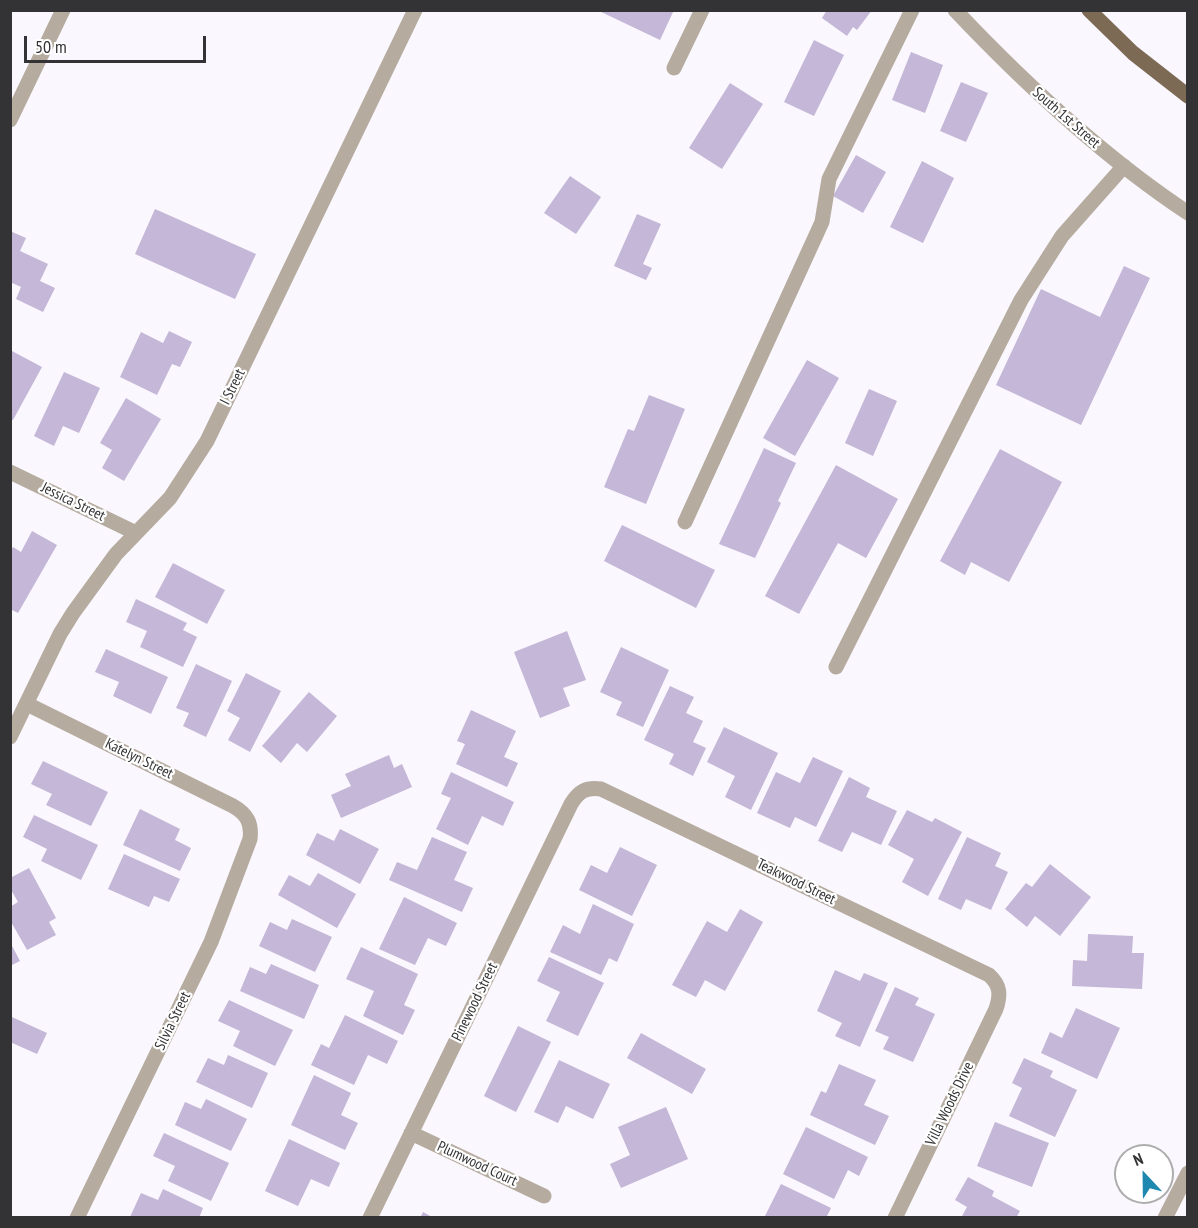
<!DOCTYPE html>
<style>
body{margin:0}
#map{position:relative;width:1198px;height:1228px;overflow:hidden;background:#faf7fe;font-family:"PT Sans Narrow",sans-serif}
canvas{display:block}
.frame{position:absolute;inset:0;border:12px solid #333234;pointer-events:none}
.north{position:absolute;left:1114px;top:1144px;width:60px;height:60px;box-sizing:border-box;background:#fff;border:2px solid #adadae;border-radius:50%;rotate:338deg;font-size:16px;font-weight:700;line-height:24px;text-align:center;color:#333234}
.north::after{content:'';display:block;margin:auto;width:21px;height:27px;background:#1f88b0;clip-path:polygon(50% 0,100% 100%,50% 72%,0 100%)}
.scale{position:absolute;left:24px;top:36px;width:182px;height:27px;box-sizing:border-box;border:3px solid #333234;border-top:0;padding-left:8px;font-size:18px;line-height:21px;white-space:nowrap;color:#333234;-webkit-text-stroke:4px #fff;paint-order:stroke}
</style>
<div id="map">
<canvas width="1198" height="1228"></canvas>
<div class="frame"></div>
<div class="north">N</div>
<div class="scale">50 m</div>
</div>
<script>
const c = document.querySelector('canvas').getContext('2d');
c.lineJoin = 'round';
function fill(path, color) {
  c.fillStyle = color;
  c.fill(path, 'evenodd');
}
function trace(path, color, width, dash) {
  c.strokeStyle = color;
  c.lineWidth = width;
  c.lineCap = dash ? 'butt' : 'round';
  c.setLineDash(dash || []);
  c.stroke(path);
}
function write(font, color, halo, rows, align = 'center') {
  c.font = font + ' "PT Sans Narrow",sans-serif';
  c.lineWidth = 4.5;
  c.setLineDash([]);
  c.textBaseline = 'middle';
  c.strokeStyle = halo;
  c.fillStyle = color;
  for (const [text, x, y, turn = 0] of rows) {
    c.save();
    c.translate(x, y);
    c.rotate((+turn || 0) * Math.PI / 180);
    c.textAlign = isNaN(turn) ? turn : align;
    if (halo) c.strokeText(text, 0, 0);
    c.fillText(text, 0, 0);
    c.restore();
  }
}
fill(new Path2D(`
 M597 10H674L660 40Z
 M827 10H872L857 30 853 27 847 36 822 18Z
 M814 40 844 55 814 116 784 102Z
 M911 52 943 65 925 113 892 100Z
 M961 82 988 93 966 142 940 131Z
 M730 83 763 104 722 169 689 148Z
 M856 155 886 172 863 213 833 196Z
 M922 161 954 178 923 243 890 227Z
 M570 176 601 197 576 234 544 213Z
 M155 209 256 254 235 299 135 254Z
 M637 214 661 224 643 264 652 268 646 280 614 266Z
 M10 231 26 238 20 251 48 264 40 281 55 288 43 312 16 299 21 287 10 282Z
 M1124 266 1150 278 1081 425 996 385 1041 289 1100 317Z
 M169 331 192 342 180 367 172 364 157 395 120 377 141 332 163 343Z
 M10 350 42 367 13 420 10 419Z
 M807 360 839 378 795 456 763 438Z
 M64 372 100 388 79 433 63 426 54 446 34 436Z
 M869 389 897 401 873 456 845 443Z
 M649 395 685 409 646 504 604 487 628 429 634 431Z
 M126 398 161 419 124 481 102 468 112 450 100 443Z
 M764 448 796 463 778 501 781 503 755 558 719 544Z
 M1000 449 1062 482 1009 582 971 562 965 575 940 561Z
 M836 465 898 499 866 558 838 543 799 614 765 596Z
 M622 525 715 570 696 608 604 561Z
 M32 531 57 545 18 613 10 609V552L13 547 21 552Z
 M173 563 225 590 207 624 155 597Z
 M136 599 187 623 183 630 197 637 183 667 140 647 147 631 126 622Z
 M567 631 586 680 563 688 570 706 540 718 514 652Z
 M621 647 669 670 643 727 616 715 622 702 600 692Z
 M106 649 168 677 151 714 113 696 119 682 95 672Z
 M196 664 232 681 206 737 183 726 189 713 176 708Z
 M246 673 281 691 250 752 228 740 240 718 227 711Z
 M670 686 694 697 686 713 703 721 693 742 706 748 693 776 669 764 674 754 644 740Z
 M309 692 337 716 307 752 297 743 281 763 262 746Z
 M471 710 516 731 504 757 518 763 507 787 456 764 465 744 457 741Z
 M724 727 778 753 751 810 725 797 735 776 707 762Z
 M389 755 394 768 402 764 412 787 341 818 331 795 351 786 345 774Z
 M813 757 843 771 816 827 795 817 790 828 757 813 776 772 800 783Z
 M43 761 108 792 91 826 46 805 52 794 31 784Z
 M451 772 514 802 503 826 482 816 468 845 436 829 451 798 441 794Z
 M849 777 870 788 866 797 897 811 881 845 852 832 842 852 818 841Z
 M140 809 180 829 175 840 191 848 180 871 123 845Z
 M907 810 932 822 935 818 962 832 928 896 902 882 914 859 888 845Z
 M34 815 98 845 81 880 41 861 47 849 23 837Z
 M340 829 379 849 360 884 306 855 317 833 334 841Z
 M432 837 467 852 454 880 473 888 462 912 389 880 397 862 417 870Z
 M967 837 1001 853 995 866 1008 872 991 910 966 899 961 910 938 899Z
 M620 847 657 865 632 916 579 890 591 865 607 873Z
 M124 854 180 879 169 902 154 896 149 907 108 889Z
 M1050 864 1091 897 1060 936 1035 916 1027 927 1005 909 1026 883 1032 887Z
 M29 868 56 918 49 922 56 935 27 950 10 920V907L18 902 10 888V878Z
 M318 873 356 894 337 928 278 895 289 875 310 886Z
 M404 897 457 923 446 946 428 938 415 965 379 949Z
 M593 904 634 924 617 962 609 958 601 975 550 952 563 925 580 934Z
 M740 909 763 922 725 991 705 980 696 997 672 985 707 921 727 932Z
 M292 919 332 937 315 972 259 946 270 922 287 930Z
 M1088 934 1133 936 1132 953H1144L1142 989 1072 986 1073 960 1087 961Z
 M10 942 20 961 10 966Z
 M361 947 418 974 404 1005 415 1010 403 1035 363 1016 374 991 346 979Z
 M549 957 604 983 578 1036 546 1021 560 992 537 981Z
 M271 964 319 985 304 1019 240 991 250 967 266 974Z
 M835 970 860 981 864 973 888 983 860 1047 835 1036 842 1023 817 1011Z
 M895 987 919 998 915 1005 935 1014 913 1062 883 1049 889 1037 875 1031Z
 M229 1000 293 1030 275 1066 233 1046 240 1031 218 1021Z
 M1076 1008 1120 1028 1097 1079 1041 1053 1050 1032 1062 1038Z
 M345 1015 398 1041 387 1064 368 1055 354 1085 311 1065 321 1044 329 1048Z
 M12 1017 47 1033 37 1054 10 1042Z
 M518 1026 551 1042 516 1112 484 1096Z
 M641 1033 706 1069 692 1094 627 1058Z
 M228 1055 268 1073 252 1108 196 1082 208 1058 224 1065Z
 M1024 1058 1053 1071 1050 1077 1077 1090 1055 1137 1009 1116 1022 1088 1012 1083Z
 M559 1060 610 1084 593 1119 566 1106 558 1123 534 1112Z
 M839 1064 876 1080 864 1105 889 1116 875 1145 810 1115 821 1091 826 1093Z
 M314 1075 351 1093 341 1115 358 1123 345 1150 291 1125Z
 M206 1099 247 1119 231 1151 175 1125 185 1102 201 1109Z
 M666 1107 688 1159 621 1188 610 1164 630 1155 618 1127Z
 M995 1122 1049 1143 1032 1187 977 1166Z
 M806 1127 868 1157 859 1176 848 1170 834 1199 783 1174Z
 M164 1133 229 1163 211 1201 168 1181 175 1166 153 1156Z
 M289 1139 340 1163 329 1187 311 1179 298 1206 265 1191Z
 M968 1177 994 1191 992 1196 1020 1211 1016 1218H961L967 1207 955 1200Z
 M781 1184 831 1208 826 1218H764Z
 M163 1189 203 1208 199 1218 130 1217 141 1193 158 1200Z
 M423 1212 434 1218H420Z`), '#c4b7d7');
trace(new Path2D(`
 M955 10C1026 85 1102 156 1188 213
 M674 68 702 10
 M10 120 63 10
 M10 472 136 533
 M685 522 822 222 829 179 912 10
 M836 667 1021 300 1062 236 1124 166
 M27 704 233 806C247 814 252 823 250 839L211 942 77 1218
 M10 737 60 634 73 613 116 554 170 498 207 441 415 10
 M411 1133 544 1196
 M370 1218 571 804C579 791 586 787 601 789L989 975C1000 985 1001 994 996 1009L895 1218
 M1165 1218 1188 1173`), '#b5ab9f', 15);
trace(new Path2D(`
 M1089 10 1133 53 1188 96`), '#7c6a55', 15);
write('15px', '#333234', '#fff', [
 ["South 1st Street",1066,118,41],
 ["I Street",233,387,-64],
 ["Jessica Street",73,502,26],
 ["Katelyn Street",139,759,26],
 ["Teakwood Street",796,882,26],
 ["Pinewood Street",475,1002,-64],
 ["Silvia Street",173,1021,-64],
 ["Villa Woods Drive",950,1104,-64],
 ["Plumwood Court",477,1164,25]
]);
</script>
